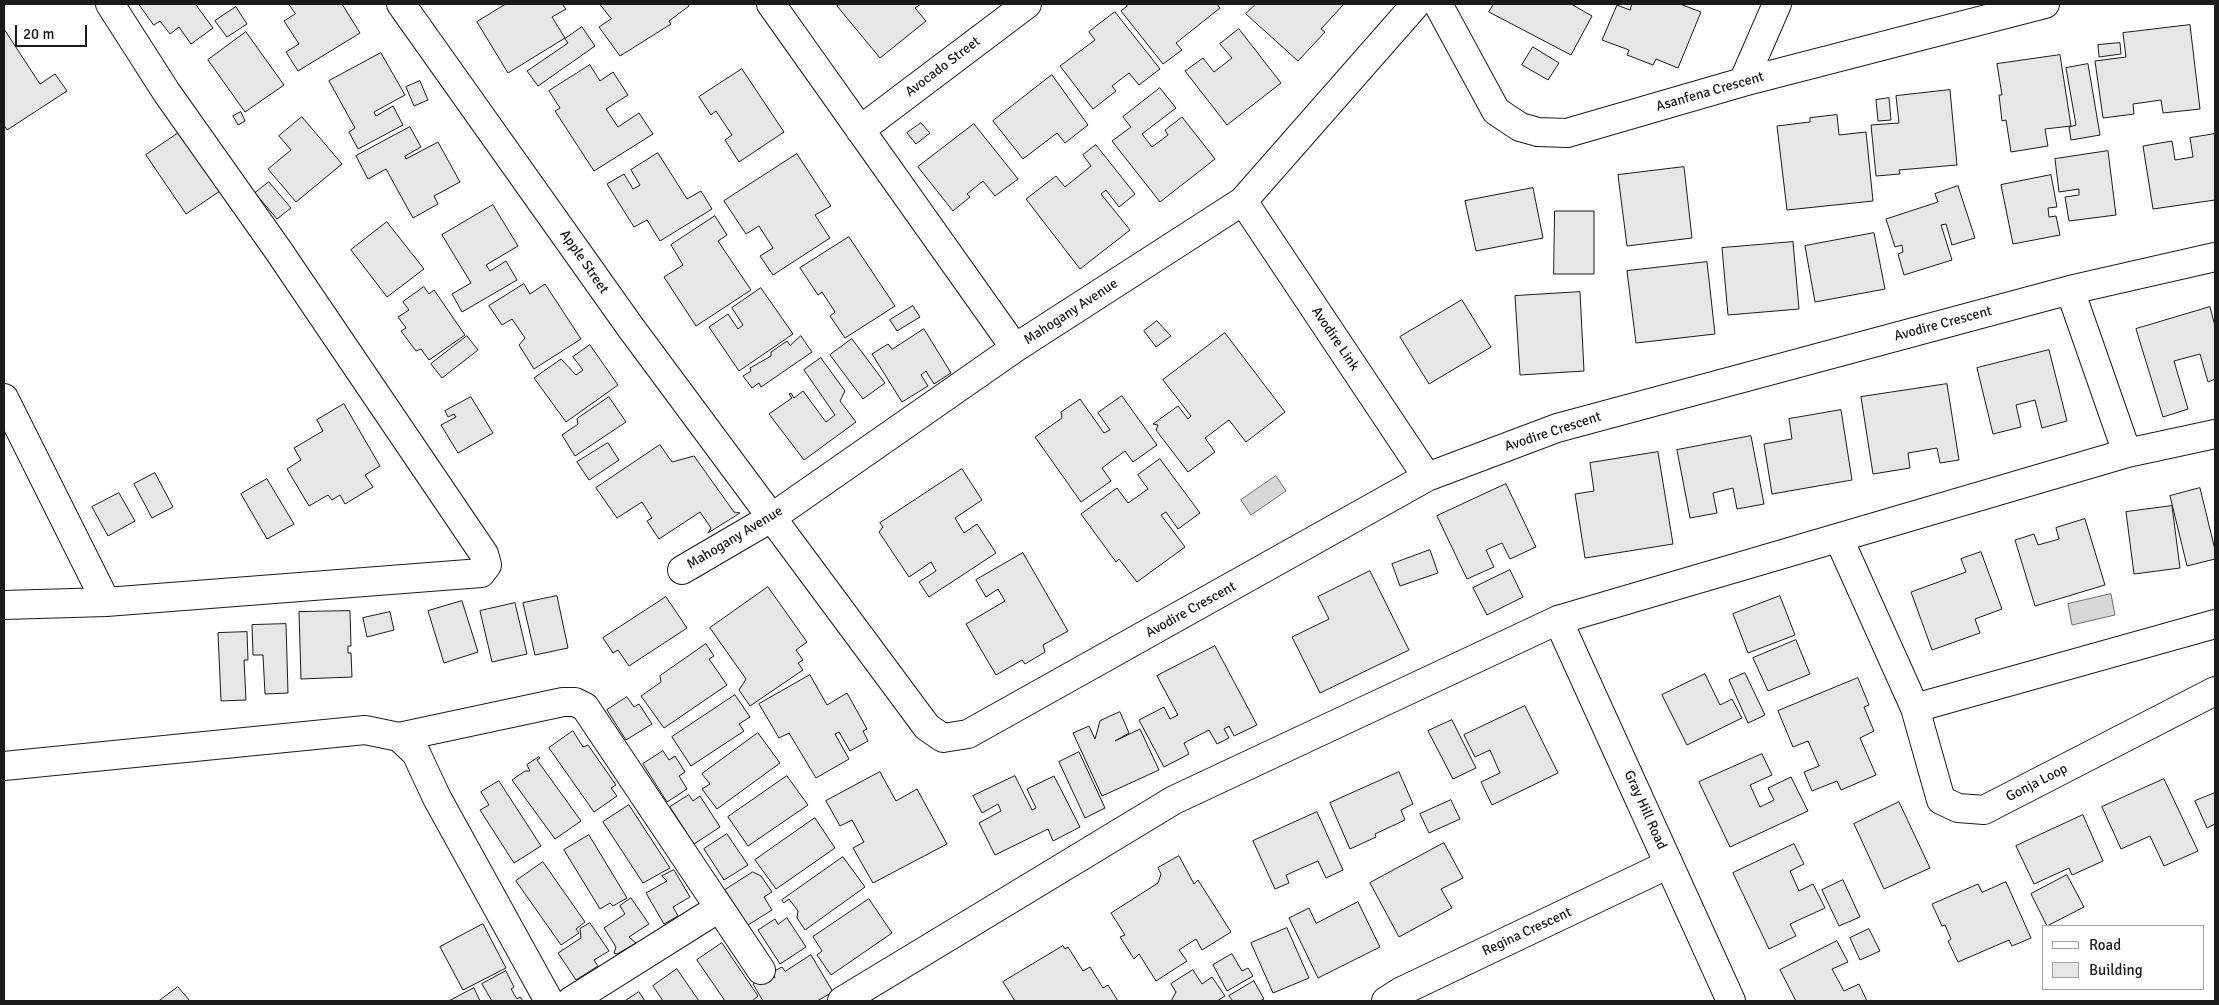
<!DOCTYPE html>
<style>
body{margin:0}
#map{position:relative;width:2219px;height:1005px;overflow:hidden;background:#fff;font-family:Signika,sans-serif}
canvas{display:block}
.frame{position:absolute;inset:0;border:5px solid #1a1a1a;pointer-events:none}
.legend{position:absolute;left:2042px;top:925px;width:162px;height:65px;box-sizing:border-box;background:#fff;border:1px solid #a3a3a3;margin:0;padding:6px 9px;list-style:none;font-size:15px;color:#1a1a1a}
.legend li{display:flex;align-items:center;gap:10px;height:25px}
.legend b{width:25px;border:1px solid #a3a3a3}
.scale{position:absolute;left:15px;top:25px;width:72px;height:22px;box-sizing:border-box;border:2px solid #1a1a1a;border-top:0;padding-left:6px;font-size:15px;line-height:18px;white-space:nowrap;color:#1a1a1a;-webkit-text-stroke:4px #fff;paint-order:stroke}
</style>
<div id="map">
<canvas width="2219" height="1005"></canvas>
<div class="frame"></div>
<ul class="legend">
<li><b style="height:6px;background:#fff"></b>Road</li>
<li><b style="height:14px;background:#e6e6e6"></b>Building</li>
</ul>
<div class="scale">20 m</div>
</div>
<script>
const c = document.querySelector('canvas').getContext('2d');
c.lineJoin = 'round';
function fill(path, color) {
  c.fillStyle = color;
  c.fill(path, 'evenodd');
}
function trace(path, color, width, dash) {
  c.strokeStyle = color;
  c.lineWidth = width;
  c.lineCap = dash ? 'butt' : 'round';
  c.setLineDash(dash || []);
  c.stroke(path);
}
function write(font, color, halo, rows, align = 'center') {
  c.font = font + ' Signika,sans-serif';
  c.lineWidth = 4;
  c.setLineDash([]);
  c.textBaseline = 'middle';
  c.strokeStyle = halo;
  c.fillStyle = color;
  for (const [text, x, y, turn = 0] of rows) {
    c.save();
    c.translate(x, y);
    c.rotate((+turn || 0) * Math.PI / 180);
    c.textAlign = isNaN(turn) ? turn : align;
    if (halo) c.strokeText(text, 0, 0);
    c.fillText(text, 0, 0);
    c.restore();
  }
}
const water = new Path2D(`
 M1276 476 1286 491 1251 515 1241 500Z
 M2111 594 2115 615 2072 625 2068 604Z`);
fill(water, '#d7d7d7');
trace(water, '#6a6a6a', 1);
const building = new Path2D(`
 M139 4H197L196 5 213 28 191 44 179 27 170 34 160 21 154 25Z
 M289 4H342L360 33 298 71 286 52 299 44 284 21 295 14Z
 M506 4H562L566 9 552 17 565 38 508 73 477 22Z
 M600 4H688L689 6 669 21 671 24 620 56 599 27 611 19Z
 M840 4H921L915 8 926 21 880 58 837 6Z
 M1125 4H1217L1220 8 1176 43 1182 50 1163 64 1121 11 1127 6Z
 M1256 4H1341L1343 5 1321 29 1325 32 1298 61 1246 14Z
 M1494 4H1571L1592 16 1571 55 1489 12Z
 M1632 4H1680L1701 12 1678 68 1656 59 1653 65 1627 55 1629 50 1602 40 1617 5 1630 10Z
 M236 7 247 24 227 37 215 21Z
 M1115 12 1160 69 1139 85 1129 73 1112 86 1116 91 1093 109 1060 66 1095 40 1089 32Z
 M2190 25 2200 109 2163 113 2161 100 2133 104 2134 114 2103 118 2095 61 2126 57 2123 33Z
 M582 27 595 46 538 86 527 71 568 43 565 39Z
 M4 29 40 84 55 74 67 91 7 130 4 125Z
 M1239 29 1281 83 1227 125 1185 71 1203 58 1214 72 1232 58 1220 44Z
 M246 32 284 85 245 112 208 60Z
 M2120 43 2121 54 2099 57 2098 45Z
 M1533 47 1559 63 1548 80 1522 65Z
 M381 53 405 95 374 112 376 116 393 106 403 125 358 149 349 132 355 128 329 81Z
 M2060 55 2071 126 2045 129 2048 146 2011 152 2006 120 2002 121 1999 95H2002L1997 64Z
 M2088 64 2100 135 2071 140 2069 127 2076 125 2066 68Z
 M590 65 600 81 613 72 628 95 606 109 618 127 639 113 653 134 594 171 555 111 560 108 549 91Z
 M742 69 784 132 739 162 725 140 732 135 716 111 711 115 699 97Z
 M1052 75 1088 125 1065 143 1057 133 1023 159 993 121Z
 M420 81 428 100 414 106 406 87Z
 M1160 88 1176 108 1142 134 1152 147 1168 135 1165 130 1182 117 1215 159 1160 202 1112 141 1131 127 1123 117Z
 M1950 90 1957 165 1899 170 1900 174 1876 176 1871 125 1899 123 1896 96Z
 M1889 98 1891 120 1878 121 1876 100Z
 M241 112 245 121 238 125 233 116Z
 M1837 115 1839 135 1866 132 1873 201 1787 210 1777 126 1810 122V118Z
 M302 117 342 164 296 202 268 169 291 150 279 136Z
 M921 123 930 133 916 144 907 133Z
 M974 124 1018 179 995 196 983 181 967 194 970 197 953 211 918 167Z
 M410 127 421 147 405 156 406 159 438 142 460 182 434 196 438 204 413 218 386 169 368 179 356 156Z
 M180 132 220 191 186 214 146 155Z
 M2215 134V200L2153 209 2143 146 2172 141 2175 160 2193 157 2190 138Z
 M1096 145 1135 194 1119 207 1106 190 1101 194 1130 230 1080 269 1026 199 1056 176 1065 187 1091 166 1083 155Z
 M2108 151 2116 215 2069 221 2065 197 2079 195V189L2059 192 2055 159Z
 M658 153 687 199 701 191 712 209 660 241 647 220 634 227 607 184 624 174 633 189 640 185 631 170Z
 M797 154 831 206 815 215 830 238 773 275 760 256 773 248 759 226 746 234 724 201Z
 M1684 167 1692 238 1627 246 1618 175Z
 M2051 175 2057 207 2048 208 2049 217 2056 216 2060 235 2013 244 2001 185Z
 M269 182 291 208 277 219 255 193Z
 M1958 186 1975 238 1952 245 1946 224 1941 225 1952 260 1904 275 1898 254 1903 252 1902 245 1895 247 1886 219 1938 202 1935 194Z
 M1533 188 1543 238 1476 251 1465 201Z
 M493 205 518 246 486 265 490 271 506 261 517 280 462 312 452 294 471 283 442 235Z
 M1555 211H1594V274H1554Z
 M715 216 727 235 718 241 751 290 696 326 664 277 683 265 671 245Z
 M387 222 424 269 387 297 351 250Z
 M1874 233 1885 289 1815 302 1805 246Z
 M849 237 895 306 845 338 830 316 835 312 822 292 818 295 800 268Z
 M1793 242 1799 309 1728 315 1722 248Z
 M1707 262 1715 334 1636 343 1627 271Z
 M524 284 530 294 545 284 581 339 534 369 519 345 525 338 512 319 502 325 489 306Z
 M424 287 429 294 434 290 465 335 429 360 421 349 416 351 401 331 406 328 398 317 409 310 403 302Z
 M761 288 793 334 739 371 709 327 728 314 738 329 743 325 732 308Z
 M1580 292 1584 371 1520 375 1515 296Z
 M1462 300 1491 347 1429 384 1400 337Z
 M913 306 920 317 897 331 890 320Z
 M2210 307 2215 326V379L2208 382 2200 354 2174 361 2188 409 2163 417 2136 329Z
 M1157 321 1171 336 1156 347 1144 331Z
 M924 329 951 373 934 384 926 371 921 375 928 386 902 402 872 354 888 344 892 349Z
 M1225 333 1285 412 1246 442 1229 420 1205 438 1215 452 1188 472 1156 430 1158 425 1153 424 1178 406 1188 419 1191 416 1163 380Z
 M467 336 478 350 442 378 431 364Z
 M801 336 812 352 761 387 759 383 752 388 743 376 751 371 750 368 771 356V352L787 341 790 345Z
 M852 339 885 383 863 399 830 355Z
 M590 345 618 385 566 422 534 378 561 359 576 375 583 370 573 357Z
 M2049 350 2067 421 2042 428 2035 400 2016 405 2021 427 1993 434 1977 368Z
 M821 358 845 391 840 401 856 422 804 460 769 414 792 398 789 394 791 393 794 398 803 391 826 422 835 415 804 370Z
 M1947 384 1959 460 1940 463 1937 448 1908 453 1910 468 1873 474 1861 397Z
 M1122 396 1157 445 1133 462 1125 451 1102 468 1111 481 1081 502 1035 437 1062 418 1061 412 1080 399 1104 433 1110 430 1098 413Z
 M471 397 493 433 458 453 441 425 456 417 454 414 448 417 445 411Z
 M609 397 626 422 575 456 562 435 578 424 577 419Z
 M344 404 380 466 365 475 373 487 345 504 340 495 332 500 328 495 309 506 287 469 301 460 294 448 323 431 317 420Z
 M1841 410 1852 480 1772 494 1764 444 1792 439 1789 419Z
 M1751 436 1764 504 1737 509 1733 488 1713 493 1717 513 1690 518 1677 450Z
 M608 443 619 460 589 480 577 462Z
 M660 445 672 462 694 456 734 512 740 513 708 533 711 528 700 512 659 539 647 521 652 518 642 502 617 518 596 488Z
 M1658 452 1673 544 1585 558 1575 494 1594 491 1590 463Z
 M1160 459 1200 513 1178 529 1166 512 1161 515 1185 547 1137 582 1119 559 1116 562 1081 514 1117 488 1128 503 1148 489 1138 475Z
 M962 469 982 500 955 518 964 533 977 524 996 553 929 597 919 582 936 571 931 562 909 577 879 532 883 527 880 523Z
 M155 473 173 507 152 518 134 484Z
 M267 479 294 524 267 539 241 494Z
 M1506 484 1536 547 1510 559 1502 543 1486 550 1494 567 1467 579 1437 516Z
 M2200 488 2215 550V559L2187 566 2170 496Z
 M119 493 135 521 108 536 92 507Z
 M2172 506 2180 568 2134 574 2126 512Z
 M2085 519 2105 585 2035 606 2015 540 2034 534 2038 545 2059 539 2056 528Z
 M1430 550 1438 573 1400 586 1392 564Z
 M1981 552 2002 609 1975 619 1980 633 1932 650 1911 592 1966 572 1961 559Z
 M1023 553 1068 631 1043 645 1045 652 1025 664 1022 660 996 675 966 624 1005 601 998 589 986 597 976 580Z
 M1510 570 1523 597 1487 615 1473 588Z
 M1370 571 1409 650 1320 693 1292 637 1329 619 1318 597Z
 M768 587 807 642 796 650 803 660 798 663 803 670 750 706 739 690 746 679 710 628Z
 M557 596 568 648 535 655 523 603Z
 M1780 596 1795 635 1748 653 1733 614Z
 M666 597 687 628 629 666 618 650 613 653 603 638Z
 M462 601 478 652 444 663 428 611Z
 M515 603 527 654 492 662 480 611Z
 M350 611 351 646H348V653H351L352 677 301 679 299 612Z
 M390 612 394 630 367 637 363 618Z
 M286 624 288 693 265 694 263 655H253L252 625Z
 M247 632 248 660H244L246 700 221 701 218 633Z
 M1796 640 1810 674 1768 691 1753 658Z
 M706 644 714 656 709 659 727 685 664 728 641 696 661 682 660 676Z
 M1215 646 1257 725 1234 736 1229 726 1224 729 1229 738 1217 744 1209 730 1184 743 1189 754 1164 767 1139 720 1164 707 1170 719 1178 715 1157 676Z
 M1745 673 1765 715 1748 723 1729 680Z
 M1705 674 1720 705 1732 699 1742 718 1687 745 1662 695Z
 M810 675 827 705 847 693 867 729 863 731 868 741 850 751 839 732 835 734 849 759 816 778 789 733 779 738 759 704Z
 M1858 678 1869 705 1864 707 1874 731 1860 738 1876 775 1841 790 1837 781 1812 791 1804 772 1819 766 1808 741 1793 747 1778 711Z
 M735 695 750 717 739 724 744 731 691 766 672 737Z
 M627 697 634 707 639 704 652 724 626 740 607 710Z
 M1525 706 1558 773 1492 805 1481 782 1500 773 1490 750 1475 757 1464 735Z
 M1120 712 1129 733 1115 741 1140 729 1159 770 1102 796 1073 733 1089 726 1095 739 1100 721Z
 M1452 720 1476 768 1453 779 1428 731Z
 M573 731 583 747 588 745 616 785 611 788 617 796 594 812 549 748Z
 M758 733 780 763 717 809 702 789 710 784 702 774Z
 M663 751 669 760 675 756 685 772 679 776 687 789 667 802 643 764Z
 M1079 752 1105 808 1085 818 1059 762Z
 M1762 754 1772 775 1750 785 1760 807 1774 800 1768 788 1791 777 1808 811 1730 847 1699 782Z
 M539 757 540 758 537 760 581 821 555 839 512 780 525 771H530L527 765Z
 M880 772 896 801 917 789 947 844 873 883 853 848 864 842 852 820 840 826 826 801Z
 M1399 772 1413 804 1401 810 1405 820 1375 834 1376 837 1350 849 1330 803Z
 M787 776 808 805 748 846 728 817Z
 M1015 776 1032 810 1036 808 1027 789 1054 776 1080 827 1053 841 1048 829 995 855 979 823 1001 811 998 804 982 813 973 796Z
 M2164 779 2198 851 2164 866 2150 836 2121 849 2102 807Z
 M499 781 541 846 514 863 480 810 489 805 481 792Z
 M2215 793V824L2207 828 2195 801Z
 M689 795 693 801 700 796 720 827 694 844 670 807Z
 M1451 800 1460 819 1429 833 1420 814Z
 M1899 802 1930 868 1884 889 1854 824Z
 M629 805 670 868 643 883 603 822Z
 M1317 812 1343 870 1326 878 1318 861 1286 875 1289 883 1275 889 1253 841Z
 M2083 815 2103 861 2072 875 2069 868 2034 884 2016 846Z
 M815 818 835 848 776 889 755 860Z
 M727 834 748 865 724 880 704 849Z
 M589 835 627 898 613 906 610 903 600 909 564 850Z
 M1444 843 1463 878 1441 889 1452 908 1399 937 1370 883Z
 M1794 844 1804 864 1790 871 1799 891 1813 884 1825 908 1790 924 1796 936 1769 949 1733 873Z
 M1179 856 1194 884 1198 880 1231 932 1202 950 1196 939 1179 950 1187 961 1156 981 1139 954 1134 959 1120 937 1125 935 1111 913 1158 883 1161 874 1158 868Z
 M843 857 865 887 805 930 797 918 798 911 789 899 784 903 782 900Z
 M543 862 585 922 576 929 579 933 561 945 516 881Z
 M674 870 690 897 673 907 678 916 664 924 646 893 667 881 662 876Z
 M753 872 761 876 772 892 764 897 772 910 748 925 725 890Z
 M2067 875 2084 907 2047 926 2031 894Z
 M1843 880 1860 917 1839 926 1822 890Z
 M2006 882 2031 938 2012 946 2009 940 1958 962 1948 941 1951 939 1945 925 1942 926 1932 904 1978 884 1982 892Z
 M631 898 649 924 629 937 636 943 617 954 614 953 616 947 604 928 625 914 620 906Z
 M869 899 892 933 831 975 817 955 822 951 813 937Z
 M1358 902 1380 947 1318 978 1289 918 1309 908 1316 923Z
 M787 918 806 947 780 964 758 930 775 919 778 924Z
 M590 923 609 951 594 960 598 966 576 980 558 953 581 938 580 929Z
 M483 924 506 968 463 990 440 947Z
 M1287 928 1309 978 1273 993 1251 943Z
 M1869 929 1880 951 1860 960 1850 938Z
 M1837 941 1848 962 1832 969 1844 991 1859 984 1867 1001H1796L1780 970Z
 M722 943 758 996 752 1001H725L697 960Z
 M1063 946 1065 949 1068 947 1083 971 1090 967 1103 988 1108 985 1118 1001H1015L1003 982Z
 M1232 954 1242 971 1248 968 1253 976 1227 991 1213 965Z
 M811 955 833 992 817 1001H763L753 984 769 974 775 978 772 972 782 967 785 971Z
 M677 969 699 1001H663L653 986Z
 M1193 970 1202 984 1212 977 1225 996 1217 1001H1171L1176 992 1171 984Z
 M506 971 514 987 511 989 517 999 520 997 523 1001H492L482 984Z
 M1254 981 1264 999 1260 1001H1233L1229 996Z
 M178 987 190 1001H159Z
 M474 988 480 1001H449Z
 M639 992 645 1001H625Z`);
fill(building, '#e6e6e6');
trace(building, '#1a1a1a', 1);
const minor = new Path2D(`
 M401 4 631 328 927 727 943 738 968 734 1427 477 1557 428 2070 290 2215 257
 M771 4 1015 348
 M1438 4 1496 111 1520 127 1538 132 1567 133 1743 82 2045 4
 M1743 82 1777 4
 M860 130 1027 4
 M1243 201 1427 477
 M2070 290 2127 453
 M4 398 106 602
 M1839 539 1915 708 1941 800 1958 808 1984 810 2215 691
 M682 570 771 518 1015 348 1243 201 1416 4
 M4 605 106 602 481 573 487 565 484 554 278 250 167 93 110 4
 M1558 620 1731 1001
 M1915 708 2215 624
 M399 737 563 702H575L585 707 761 970
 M4 766 365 730 399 737 416 753 437 798 549 1001
 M571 1001 719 908
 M842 1001 1174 800 1558 620 2127 453 2215 434
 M1386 1001 1400 992 1669 864`);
trace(minor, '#1a1a1a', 30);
trace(minor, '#fff', 28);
write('14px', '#1a1a1a', '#fff', [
 ["Avocado Street",943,67,-37],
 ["Asanfena Crescent",1710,92,-16],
 ["Apple Street",584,262,55],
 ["Mahogany Avenue",1071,312,-33],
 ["Avodire Crescent",1943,324,-15],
 ["Avodire Link",1335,339,56],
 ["Avodire Crescent",1553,432,-18],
 ["Mahogany Avenue",735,538,-31],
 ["Avodire Crescent",1191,610,-29],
 ["Gonja Loop",2037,783,-27],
 ["Gray Hill Road",1645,810,66],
 ["Regina Crescent",1527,932,-25]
]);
</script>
